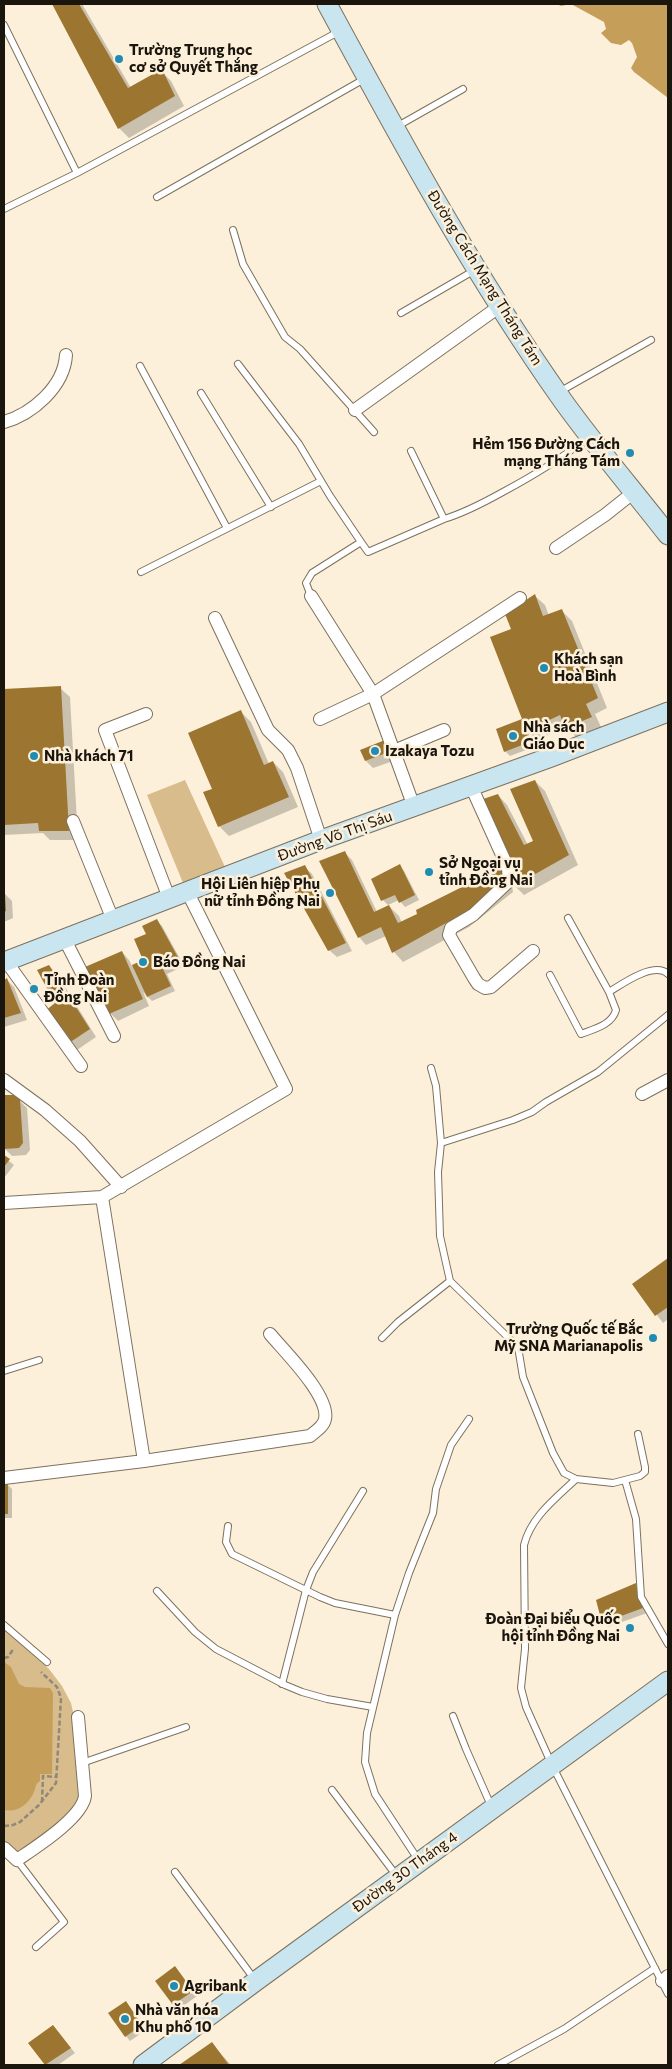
<!DOCTYPE html>
<meta charset="utf-8">
<style>
body{margin:0}
#map{position:relative;width:672px;height:2069px;overflow:hidden;background:#fdf0da;font-family:Commissioner,sans-serif}
canvas{display:block}
.frame{position:absolute;inset:0;border:5px solid #1a150d;pointer-events:none}
</style>
<div id="map">
<canvas width="672" height="2069"></canvas>
<div class="frame"></div>
</div>
<script>
const c = document.querySelector('canvas').getContext('2d');
c.lineJoin = 'round';
function fill(path, color) {
  c.fillStyle = color;
  c.fill(path, 'evenodd');
}
function trace(path, color, width, dash) {
  c.strokeStyle = color;
  c.lineWidth = width;
  c.lineCap = dash ? 'butt' : 'round';
  c.setLineDash(dash || []);
  c.stroke(path);
}
function write(font, color, halo, rows, align = 'center') {
  c.font = font + ' Commissioner,sans-serif';
  c.lineWidth = 5;
  c.setLineDash([]);
  c.textBaseline = 'middle';
  c.strokeStyle = halo;
  c.fillStyle = color;
  for (const [text, x, y, turn = 0] of rows) {
    c.save();
    c.translate(x, y);
    c.rotate((+turn || 0) * Math.PI / 180);
    c.textAlign = isNaN(turn) ? turn : align;
    if (halo) c.strokeText(text, 0, 0);
    c.fillText(text, 0, 0);
    c.restore();
  }
}
fill(new Path2D(`
 M185 780 225 867 183 883 147 795Z
 M4 1629 49 1669 62 1686 71 1703 76 1725 81 1795 72 1813 16 1855 4 1845Z`), '#d8bc8c');
fill(new Path2D(`
 M557 4H668V98L634 72 631 68 637 57 632 43 629 40 621 45 611 43 601 33 606 29 604 22 571 4 561 6Z
 M4 1662 11 1667 19 1684 25 1687 50 1688 53 1693 52 1774H40V1781C35 1784 36 1787 34 1792 29 1804 17 1813 4 1810Z`), '#c59e5a');
fill(new Path2D(`
 M53 4H82L131 88 161 71 171 81 184 106 129 138 119 128Z
 M535 596 545 605 549 616 562 611 572 621 607 708 595 714 601 727 576 737 566 727 537 740 528 731 534 747 510 756 505 751 525 725 512 630Z
 M60 688 70 697 78 840H50L43 833 4 835V690Z
 M241 712 251 722 269 764 273 762 283 772 298 807 229 836 219 826 213 789Z
 M384 742 396 760 373 768 366 761 362 750Z
 M535 781 545 791 578 865 524 895 515 886 516 874 498 795 507 805 528 845 535 841Z
 M344 852 352 860 377 912 389 906 383 900 372 879 400 866 404 871 419 900 405 907 399 900 388 905 399 916 402 923 511 879 513 892 469 927 403 962 394 952 386 936 366 945 359 937Z
 M305 867 312 874 352 951 337 957 329 950Z
 M4 893 12 901 13 918 4 922Z
 M157 921 162 926 184 966 167 974 175 991 152 1001 143 992 149 1006 118 1021 110 1013 122 952 129 960 132 966 145 961 147 934Z
 M49 966 57 974 96 1037 77 1050 70 1043Z
 M7 980 14 987 27 1020 4 1027V981Z
 M4 1096H15L27 1108 30 1150 26 1155 12 1156 4 1148V1157L14 1165 4 1178Z
 M668 1260V1319L663 1323 634 1285Z
 M7 1484 12 1489V1518H4V1485Z
 M636 1584 641 1589 647 1613 608 1627 604 1623 598 1601Z
 M180 1973 197 1996 179 2009 156 1981Z
 M126 2003 146 2030 130 2041 126 2036Z
 M57 2031 75 2053 58 2065H47L30 2043Z
 M212 2044 231 2065H181Z`), '#0003');
fill(new Path2D(`
 M52 4H79L128 88 162 69 175 96 118 129Z
 M535 594 543 616 562 609 598 698 586 704 592 717 565 728 560 715 526 731 530 742 504 752 496 729 522 719 490 637 511 629 505 614Z
 M61 686 69 831H39L38 823 4 825V689Z
 M241 710 264 765 273 761 289 797 218 827 203 792 212 789 188 733Z
 M385 740 389 752 365 761 360 750Z
 M535 780 569 855 514 886 515 874 514 867 483 799 498 794 524 845 533 841 510 789Z
 M345 851 374 912 389 905 398 923 417 914 416 910 502 867 504 877 482 901 466 912 392 953 381 927 358 938 319 861Z
 M400 864 415 895 399 903 395 895 381 901 371 879Z
 M305 865 346 943 328 951 284 873Z
 M4 894H5L6 911 4 912Z
 M157 919 180 961 163 969 171 986 147 997 132 965 143 960 134 939 146 934 142 926Z
 M122 951 143 999 109 1014 85 967Z
 M49 965 90 1029 69 1043 45 1011 55 1003 37 970Z
 M7 978 21 1013 4 1018V980Z
 M4 1095H15L20 1099 23 1143 19 1148 4 1149Z
 M4 1155 10 1159 4 1167Z
 M668 1258V1307L655 1316 632 1284Z
 M8 1483V1514H4V1484Z
 M636 1583 638 1597 643 1608 602 1623 596 1600Z
 M175 1966 193 1991 173 2005 155 1981Z
 M126 2001 142 2025 125 2037 108 2013Z
 M53 2025 71 2048 45 2065 28 2043Z
 M212 2042 229 2065H179Z`), '#9c7630');
const service = new Path2D(`
 M4 25 77 173
 M396 127 463 89
 M157 197 366 78
 M4 209 77 173 340 31
 M233 230 243 264 285 337 300 349 374 432
 M401 313 475 270
 M238 364 299 444 330 496 361 542 312 573 306 583 311 596
 M140 366 227 528
 M559 392 651 340
 M201 393 271 507
 M411 451 444 519C464 513 483 503 501 493 531 477 560 460 587 438
 M361 542 368 552 444 519
 M141 572 321 481
 M550 975 581 1034C594 1029 612 1025 616 1010L609 992 568 918
 M609 992C622 984 654 961 668 974
 M431 1068 436 1086 441 1143 438 1172 440 1236 450 1281 518 1347 523 1377 553 1453 564 1473 576 1479 613 1483 640 1476 645 1472V1467L638 1434
 M441 1143 513 1120 532 1112 546 1102 598 1072 668 1015
 M382 1338 398 1322 450 1281
 M4 1371 39 1360
 M576 1479C555 1499 531 1517 524 1545L525 1649 521 1688 526 1707 552 1765 668 1994
 M625 1480 636 1519 641 1597 668 1644
 M228 1526 226 1542 232 1554 320 1597 335 1603 395 1615
 M157 1591 195 1632 216 1649 285 1685 302 1692 327 1699 373 1707
 M4 1625 47 1662
 M282 1684 306 1590 313 1572 363 1491
 M453 1716 466 1749 492 1808
 M82 1763 186 1727
 M332 1790 396 1875
 M17 1860 64 1922 36 1947
 M419 1861 375 1794 365 1762 367 1733 395 1615 409 1573 433 1513 436 1489 451 1445 469 1419
 M175 1872 255 1980
 M498 2065 564 2029 655 1968`);
const minor = new Path2D(`
 M355 410 500 306
 M4 422C32 414 64 387 66 355
 M556 548 605 515 634 492
 M311 596 373 694 414 807
 M215 618 268 730 288 750 297 768 321 840
 M146 714 105 730 169 898
 M320 719 373 694 520 598
 M394 751 444 730
 M471 786 508 868 509 881 473 915 451 928 449 935 474 978 478 984 485 988 491 987 533 951
 M73 821 113 920
 M64 938 114 1036
 M6 961 81 1066
 M4 1080 45 1110 80 1141 121 1187
 M642 1094 668 1080
 M102 1197 144 1461
 M4 1203 102 1197 286 1089 187 891
 M4 1478 144 1461 310 1436C315 1432 324 1426 325 1419 330 1396 285 1352 270 1334
 M4 1848 17 1860C36 1847 82 1818 85 1796L78 1717
 M662 1981 668 1976`);
const secondary = new Path2D(`
 M327 4C400 139 474 275 563 401 596 447 633 490 668 535
 M4 962 321 840 551 757 668 712
 M143 2065 256 1981 668 1681`);
trace(service, '#7d715e', 8);
trace(minor, '#7d715e', 14);
trace(secondary, '#7d715e', 21);
trace(new Path2D(`
 M4 1658 8 1657 14 1648
 M42 1802 43 1776 57 1777
 M4 1826 13 1825 20 1822 39 1805 56 1783 61 1698 57 1687 41 1672`), '#918879', 2.5, [5, 2.5]);
trace(service, '#fff', 6);
trace(minor, '#fff', 12);
trace(secondary, '#c9e5f0', 19);
for (const [x, y, r, color] of [
 [119,59,5,"#218cb3"],
 [630,453,5,"#218cb3"],
 [544,668,5,"#218cb3"],
 [513,736,5,"#218cb3"],
 [375,751,5,"#218cb3"],
 [34,756,5,"#218cb3"],
 [429,872,5,"#218cb3"],
 [330,893,5,"#218cb3"],
 [143,962,5,"#218cb3"],
 [34,989,5,"#218cb3"],
 [653,1338,5,"#218cb3"],
 [630,1628,5,"#218cb3"],
 [174,1986,5,"#218cb3"],
 [125,2019,5,"#218cb3"]
]) {
  const dot = new Path2D();
  dot.arc(x, y, r, 0, 2 * Math.PI);
  c.fillStyle = color;
  c.fill(dot);
  trace(dot, '#fdf0da', 2);
}
write('bold 15px', '#1a150d', '#fdf0da', [
 ["Trường Trung học",129,50],
 ["cơ sở Quyết Thắng",129,67],
 ["Hẻm 156 Đường Cách",620,444,"right"],
 ["mạng Tháng Tám",620,461,"right"],
 ["Khách sạn",554,659],
 ["Hoà Bình",554,676],
 ["Nhà sách",523,727],
 ["Giáo Dục",523,744],
 ["Izakaya Tozu",385,751],
 ["Nhà khách 71",44,756],
 ["Sở Ngoại vụ",439,863],
 ["tỉnh Đồng Nai",439,880],
 ["Hội Liên hiệp Phụ",320,884,"right"],
 ["nữ tỉnh Đồng Nai",320,901,"right"],
 ["Báo Đồng Nai",153,962],
 ["Tỉnh Đoàn",44,980],
 ["Đồng Nai",44,997],
 ["Trường Quốc tế Bắc",643,1329,"right"],
 ["Mỹ SNA Marianapolis",643,1346,"right"],
 ["Đoàn Đại biểu Quốc",620,1619,"right"],
 ["hội tỉnh Đồng Nai",620,1636,"right"],
 ["Agribank",184,1986],
 ["Nhà văn hóa",135,2010],
 ["Khu phố 10",135,2027]
], 'left');
write('15px', '#1a150d', '#fdf0da', [
 ["Đường Cách Mạng Tháng Tám",485,278,58],
 ["Đường Võ Thị Sáu",335,836,-20],
 ["Đường 30 Tháng 4",405,1872,-36]
]);
</script>
